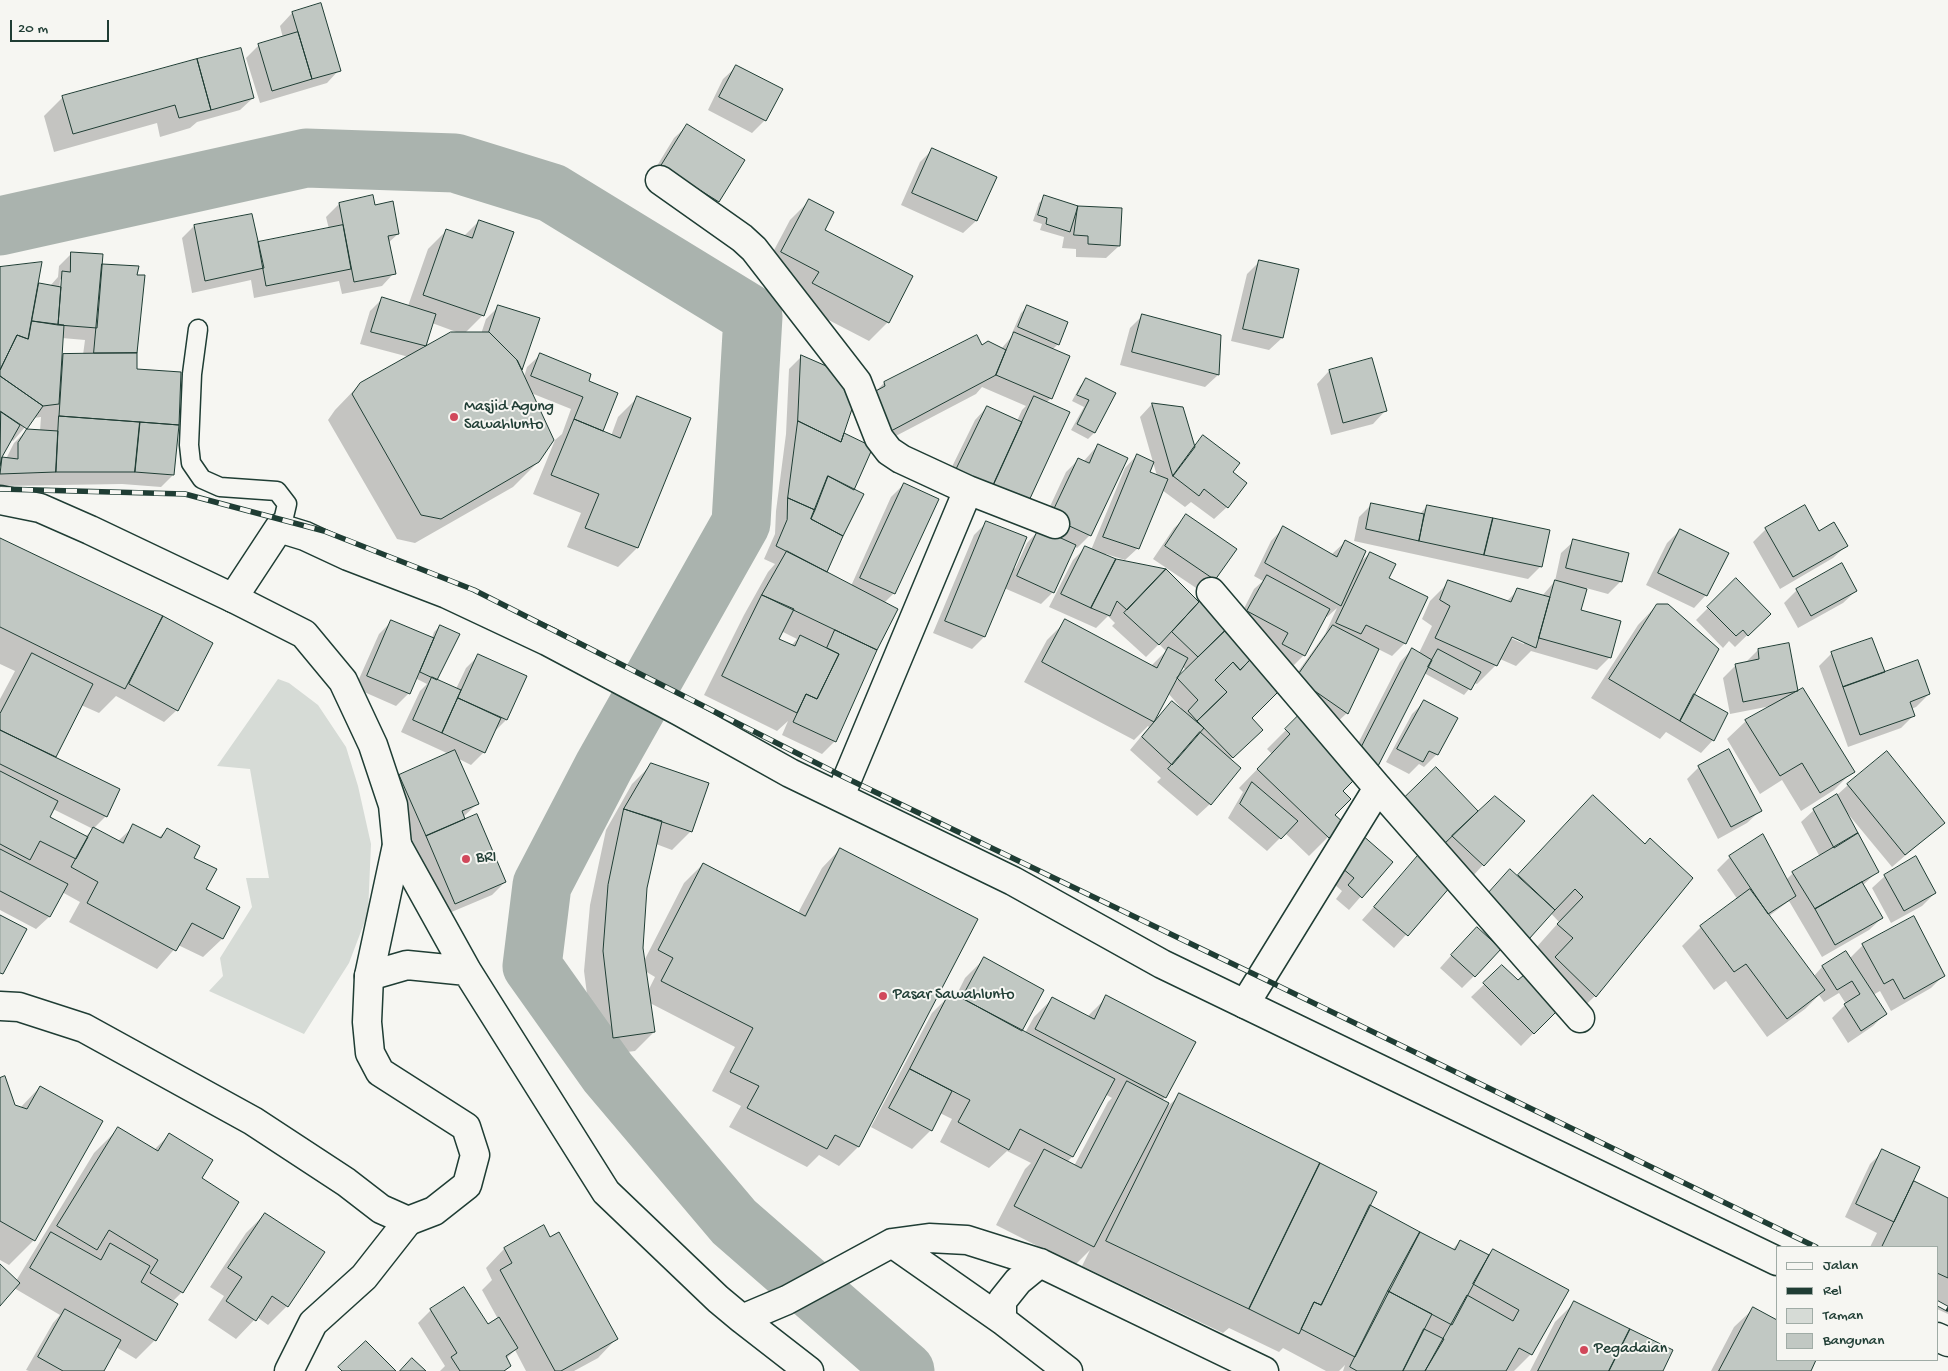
<!DOCTYPE html>
<style>
body{margin:0}
#map{position:relative;width:1948px;height:1371px;overflow:hidden;background:#f6f6f2;font-family:"Gochi Hand",sans-serif}
canvas{display:block}
.legend{position:absolute;left:1776px;top:1246px;width:162px;height:115px;box-sizing:border-box;background:#f6f6f2;border:1px solid #a0aca6;margin:0;padding:6px 9px;list-style:none;font-size:15px;color:#1f3d34}
.legend li{display:flex;align-items:center;gap:10px;height:25px}
.legend b{width:25px;border:1px solid #a0aca6}
.scale{position:absolute;left:10px;top:20px;width:99px;height:22px;box-sizing:border-box;border:2px solid #1f3d34;border-top:0;padding-left:6px;font-size:15px;line-height:18px;white-space:nowrap;color:#1f3d34;-webkit-text-stroke:4px #f6f6f2;paint-order:stroke}
</style>
<div id="map">
<canvas width="1948" height="1371"></canvas>
<ul class="legend">
<li><b style="height:6px;background:#f6f6f2"></b>Jalan</li>
<li><b style="height:6px;background:#1f3d34"></b>Rel</li>
<li><b style="height:14px;background:#d6dbd6"></b>Taman</li>
<li><b style="height:14px;background:#c1c8c3"></b>Bangunan</li>
</ul>
<div class="scale">20 m</div>
</div>
<script>
const c = document.querySelector('canvas').getContext('2d');
c.lineJoin = 'round';
function fill(path, color) {
  c.fillStyle = color;
  c.fill(path, 'evenodd');
}
function trace(path, color, width, dash) {
  c.strokeStyle = color;
  c.lineWidth = width;
  c.lineCap = dash ? 'butt' : 'round';
  c.setLineDash(dash || []);
  c.stroke(path);
}
function write(font, color, halo, rows, align = 'center') {
  c.font = font + ' "Gochi Hand",sans-serif';
  c.lineWidth = 4;
  c.setLineDash([]);
  c.textBaseline = 'middle';
  c.strokeStyle = halo;
  c.fillStyle = color;
  for (const [text, x, y, turn = 0] of rows) {
    c.save();
    c.translate(x, y);
    c.rotate((+turn || 0) * Math.PI / 180);
    c.textAlign = isNaN(turn) ? turn : align;
    if (halo) c.strokeText(text, 0, 0);
    c.fillText(text, 0, 0);
    c.restore();
  }
}
fill(new Path2D(`
 M278 679 289 683 318 705 346 747 358 786 371 844 368 913 349 963 304 1034 209 991 223 976 220 958 252 907 246 878H269L250 769 217 766Z`), '#d6dbd6');
fill(new Path2D(`
 M320 5 339 70 327 83 260 103 246 58 259 45 283 38 280 26 292 13Z
 M736 67 765 120 752 133 708 110 723 79Z
 M63 97 253 98 240 110 197 122 190 128 160 137 157 123 54 152 44 116Z
 M687 126 718 201 705 214 649 179 674 138Z
 M932 150 995 178 976 221 963 233 901 205 920 162Z
 M372 197 374 206 398 234 388 243 394 273 382 286 342 294 339 281 254 298 251 280 192 293 182 238 194 226 257 244 329 229 326 217 339 204Z
 M1045 197 1078 207 1119 246 1106 258 1076 257V249L1062 248 1064 237 1040 230 1042 224 1033 221 1039 203Z
 M809 201 824 231 888 322 869 341 794 302 763 271 790 220Z
 M479 221 483 315 465 333 481 334 486 319 499 306 539 319 521 369 524 377 527 367 540 355 587 382 601 432 611 436 618 417 637 398 689 418 637 548 618 567 567 547 581 513 533 494 555 440 562 434 571 409 531 393 538 462 513 487 415 543 397 539 328 420 335 410 360 384 409 357 360 344 370 311 383 298 408 306 428 249 447 230 464 236ZM432 323 459 333 420 349 425 345Z
 M72 253 136 276V370L173 475 161 487 122 484 0 486V459H6L14 443 27 430 40 431 41 417 33 418 13 441 11 439 0 458V268L36 287 39 284 50 286 58 277 59 266ZM63 277 59 293 60 280ZM62 338 85 340 83 355H63L61 357Z
 M1260 261 1297 270 1282 338 1269 350 1231 341 1247 274Z
 M1027 307 1058 344 1052 350 1051 398 1046 403 1026 504 944 483 975 420 987 407 1017 421 1022 410 1026 406 982 387 976 394 871 449 853 491 825 572 851 586 891 497 904 484 894 593 884 603 896 610 875 652 835 741 822 754 782 735 788 721 777 731 704 695 744 615 768 572 775 564 764 559 775 534 776 511 786 434 789 369 801 357 842 434 871 448 854 413 884 383 981 347 1001 349 1014 334 1012 333 1021 313ZM781 631 797 639 791 646 778 639Z
 M1143 315 1220 335 1218 375 1205 387 1120 365 1130 328Z
 M1329 371 1385 411 1373 424 1331 435 1317 384Z
 M1086 380 1114 394 1094 433 1088 439 1071 430 1084 407 1072 401 1080 386Z
 M1152 404 1183 408 1193 447 1203 437 1231 472 1227 507 1214 519 1191 502 1185 507 1162 490 1138 548 1125 560 1106 554 1105 556 1115 561 1165 570 1199 603 1232 625 1250 718 1261 730 1230 760 1210 804 1197 816 1157 782 1161 778 1130 750 1149 727 1148 726 1134 740 1024 682 1047 640 1066 621 1151 666 1166 651 1159 644 1146 657 1112 626 1115 623 1108 616 1096 628 1049 607 1073 560 1086 547 1091 550 1125 468 1137 455 1148 472 1157 476 1140 417ZM1182 666 1187 671 1173 684ZM1168 693 1181 708 1180 709 1172 702 1154 722Z
 M1098 445 1090 535 1077 548 1074 546 1053 592 1041 604 1004 588 984 637 972 649 933 633 974 535 987 522 1015 569 1027 543 1039 530 1066 472 1078 460 1083 462Z
 M1372 504 1419 515 1427 506 1541 566 1528 579 1354 541 1359 517Z
 M1187 516 1214 579 1202 592 1153 559 1174 528Z
 M1283 528 1332 554 1345 542 1358 564 1370 553 1388 579 1405 643 1392 656 1378 649 1347 713 1334 725 1284 691 1325 634 1337 608 1327 617 1325 616 1304 655 1291 668 1271 657 1277 646 1236 624 1254 589 1263 581 1254 576 1271 541Z
 M1766 529 1846 546 1833 558 1780 589 1753 542Z
 M1680 530 1706 595 1694 608 1646 585 1667 543Z
 M0 539 162 617 211 643 177 710 164 722 116 696 99 713 81 705 55 758 106 816 93 829 117 842 134 826 158 838 167 830 193 858 204 889 238 908 222 939 203 957 178 945 157 969 69 922 80 902 62 892 49 917 36 929 0 910V699L15 671 0 664ZM53 809 93 829 85 837 48 818Z
 M1574 541 1621 581 1608 594 1586 588 1579 611 1610 657 1597 670 1531 651 1516 666 1500 659 1496 665 1477 684 1474 683 1464 695 1424 673 1355 777 1341 791 1334 815 1342 823 1309 856 1285 833 1267 851 1228 818 1243 792 1239 788 1272 754 1267 749 1298 718 1347 765 1400 662 1412 649 1419 653 1432 626 1422 619 1430 601 1449 582 1506 602 1518 590 1542 596 1555 581 1561 553ZM1507 633 1524 642V644L1506 636Z
 M1736 580 1769 614 1735 647 1729 641 1723 648 1696 620Z
 M1797 590 1856 591 1843 603 1798 628 1784 603Z
 M1657 605 1693 694 1713 740 1701 753 1666 732 1660 739 1591 698 1638 625Z
 M392 621 432 638 434 632 440 626 436 680 456 689 466 668 478 656 506 720 493 733 484 752 471 765 457 758 477 804 463 817 505 882 492 895 442 916 387 789 400 776 449 754 401 732 420 691 427 684 415 678 408 694 396 706 355 688 379 634Z
 M1788 644 1797 693 1853 771 1834 790 1801 811 1782 780 1760 794 1727 739 1746 721 1771 706 1730 714 1723 678 1736 665 1745 663 1758 650Z
 M1832 653 1884 673 1929 694 1916 707 1911 709 1913 716 1901 728 1848 747 1819 666Z
 M1425 701 1437 754 1424 767 1419 764 1409 774 1386 762 1412 714Z
 M651 765 691 831 672 850 656 844 646 888 642 948 644 961 684 883 703 864 798 913 822 868 840 849 869 1126 871 1127 932 1013 951 994 956 996 965 978 984 959 1021 1031 1025 1033 1034 1017 1052 999 1087 1017 1107 997 1165 1097 1162 1101 1166 1108 1180 1095 1368 1206 1452 1250 1460 1241 1488 1256 1493 1250 1567 1290 1531 1354 1514 1371H1343L1345 1365 1339 1371H1326L1283 1348 1279 1352 1229 1328 1223 1333 1082 1266 1090 1250 1075 1265 996 1225 1025 1169 1031 1163 1007 1151 989 1168 940 1142 952 1119 940 1113 931 1130 912 1149 869 1126 858 1147 839 1166 819 1155 807 1167 729 1127 741 1106 712 1091 735 1047 650 1003 654 1032 635 1051 595 1056 584 971 590 905 606 830 632 784ZM645 971 655 977 648 991ZM1105 1094 1112 1098 1108 1102 1074 1166 1067 1162 1072 1157Z
 M1699 767 1760 811 1747 823 1718 839 1687 779Z
 M1436 769 1478 813 1523 821 1471 878 1450 886 1394 948 1362 920 1421 854Z
 M1848 785 1944 822 1892 867 1844 809 1877 872 1863 885 1882 918 1869 930 1822 957 1789 901 1769 916 1814 976 1822 967 1845 953 1849 959 1863 945 1943 976 1931 988 1891 1011 1880 991 1873 995 1885 1014 1873 1026 1848 1043 1832 1018 1846 1004 1839 993 1824 1002 1819 995 1805 1009 1767 1037 1726 981 1714 990 1682 946 1701 927 1738 900 1717 870 1730 857 1786 880 1793 873 1820 857 1801 822 1814 810 1836 796Z
 M1593 797 1595 996 1570 1020 1558 1008 1521 1046 1471 997 1502 967 1518 982 1524 976 1534 950 1559 922 1517 877Z
 M1348 848 1391 862 1349 910 1336 899 1342 891 1325 876Z
 M1885 876 1935 893 1922 906 1891 923 1872 888Z
 M1464 941 1474 976 1462 988 1440 968Z
 M0 1079 14 1106 20 1108 40 1087 34 1240 9 1265 0 1260Z
 M119 1128 154 1150 170 1134 200 1179 182 1292 172 1302 155 1340 136 1359 116 1347 103 1371H29L26 1370 53 1323 60 1315 14 1288 0 1304V1266L16 1281 94 1153Z
 M1883 1151 1910 1187 1914 1183 1948 1199V1314L1937 1309V1247H1870L1877 1233 1845 1217 1870 1164Z
 M265 1214 287 1306 268 1325 257 1317 236 1339 208 1320 224 1296 210 1287 246 1233Z
 M504 1249 616 1339 598 1358 574 1371H526L515 1350 506 1359 510 1366 505 1371H440L445 1366 418 1323 431 1310 464 1289 487 1326 498 1319 482 1290 492 1280 486 1268Z
 M1574 1303 1661 1371H1530L1555 1322Z
 M1753 1309 1777 1360H1815L1809 1371H1711L1734 1327Z`), '#0003');
trace(new Path2D(`
 M0 226 306 158 455 163 552 193 753 316 741 523 604 766 542 885 532 966 608 1073 734 1222 905 1371`), '#aab3ae', 59);
const building = new Path2D(`
 M321 3 341 71 312 79 292 12Z
 M298 32 312 79 272 91 258 44Z
 M241 48 254 98 211 110 197 59Z
 M197 59 211 110 179 118 175 105 73 134 62 96Z
 M736 65 783 89 766 121 719 97Z
 M687 124 745 160 719 202 661 166Z
 M932 148 997 177 977 221 912 193Z
 M373 195 375 205 393 201 399 234 388 236 396 274 354 282 339 203Z
 M1044 195 1078 206 1070 232 1046 224 1047 218 1038 215Z
 M809 199 834 212 825 230 913 276 889 323 812 283 819 272 781 252Z
 M1078 206 1122 208 1120 246 1088 244V236L1074 235Z
 M252 214 264 268 205 281 194 225Z
 M479 220 514 232 484 316 423 295 446 229 472 238Z
 M343 225 351 269 266 286 258 242Z
 M71 252 103 254 97 328 58 325 62 271 70 272Z
 M1259 260 1299 269 1283 338 1243 329Z
 M42 262 28 339 17 335 0 370V267Z
 M102 264 139 266 137 275H145L137 353H94Z
 M39 283 61 287 58 325 32 321Z
 M382 297 436 314 426 346 371 332Z
 M498 305 540 318 522 370 517 360 489 332Z
 M1027 305 1068 322 1059 345 1018 327Z
 M1142 314 1221 335 1219 375 1132 352Z
 M32 321 64 325 59 404 43 406 0 376V370L17 335 28 339Z
 M451 332H489L517 360 554 440 539 462 441 519 421 515 352 394 360 383Z
 M1014 332 1070 356 1052 399 996 375Z
 M977 335 982 345 988 341 1006 350 996 375 891 431 872 393 885 386 884 382Z
 M137 353V369L181 372 179 425 59 416 63 354Z
 M540 353 591 374 589 381 618 393 603 431 574 419 583 397 531 376Z
 M801 355 833 369 854 403 841 442 798 421Z
 M1372 358 1387 411 1343 423 1329 370Z
 M0 376 43 406 27 429 0 411Z
 M1086 378 1116 393 1095 433 1077 424 1089 400 1077 395Z
 M637 396 691 418 638 548 585 528 599 494 551 475 574 419 620 438Z
 M1034 396 1070 412 1027 505 992 488Z
 M1152 403 1183 407 1195 447 1173 476Z
 M987 406 1022 422 992 488 956 470Z
 M1 412 20 425 2 457 0 466Z
 M59 416 140 422 135 472H56Z
 M798 421 841 442 844 433 873 447 854 490 828 476 815 510 788 498Z
 M140 422 179 425 174 475 135 472Z
 M27 429 58 431 56 472 0 474 2 457 18 459V443Z
 M1203 435 1240 463 1233 472 1247 483 1228 508 1204 489 1199 496 1173 476Z
 M1098 444 1128 458 1091 536 1050 517 1078 458 1089 463Z
 M1137 454 1154 462 1150 472 1168 479 1139 549 1103 537Z
 M828 476 864 494 843 536 811 519Z
 M904 483 939 499 895 594 860 578Z
 M788 498 815 510 811 519 843 536 827 572 776 546 787 520Z
 M1371 503 1424 514 1419 541 1366 529Z
 M1427 505 1493 518 1484 555 1419 541Z
 M1805 505 1819 531 1834 522 1848 546 1793 577 1765 528Z
 M1186 514 1237 549 1215 580 1165 546Z
 M1493 518 1550 530 1542 567 1484 555Z
 M986 521 1027 537 985 637 945 621Z
 M1283 526 1337 557 1345 540 1366 551 1341 606 1265 563Z
 M1039 528 1076 545 1054 593 1017 576Z
 M1680 529 1729 553 1707 596 1658 573Z
 M0 538 163 616 125 689 0 627Z
 M1573 539 1629 553 1622 582 1566 568Z
 M1085 546 1116 559 1091 608 1061 594Z
 M787 551 898 609 877 650 762 595Z
 M1370 552 1396 564 1389 578 1428 597 1406 644 1366 625 1361 634 1336 623Z
 M1116 559 1166 569 1127 610 1117 601 1110 616 1091 608Z
 M1842 563 1857 591 1811 616 1796 589Z
 M1166 569 1199 602 1159 645 1124 613Z
 M1267 575 1330 609 1305 656 1282 644 1288 633 1247 611Z
 M1736 578 1771 614 1748 636 1743 630 1736 636 1707 607Z
 M1448 580 1511 602 1517 588 1550 597 1536 648 1512 637 1497 666 1435 638 1450 606 1440 600Z
 M1555 580 1587 589 1581 610 1621 621 1611 658 1539 638Z
 M762 595 794 609 779 639 795 646 800 635 839 654 817 699 806 694 797 713 722 676Z
 M1204 597 1232 624 1198 657 1172 632Z
 M1657 604H1668L1719 649 1680 721 1609 679Z
 M163 616 213 643 178 711 129 684Z
 M1065 619 1157 668 1168 647 1188 658 1154 722 1042 662Z
 M391 620 434 638 410 694 367 676Z
 M1232 624 1253 657 1240 670 1233 662 1215 680 1227 692 1197 721 1188 711 1198 700 1177 678Z
 M440 625 460 634 437 680 420 672Z
 M1333 625 1379 649 1348 714 1296 678Z
 M835 630 877 650 836 742 793 722 806 694 817 699 839 654 827 648Z
 M1872 638 1885 672 1843 687 1831 652Z
 M1789 643 1798 691 1743 702 1735 664 1759 659 1758 649Z
 M1412 648 1432 660 1376 770 1357 756Z
 M1438 649 1481 672 1471 690 1428 667Z
 M32 653 93 684 56 757 0 730V714Z
 M478 654 527 676 507 720 458 698Z
 M1253 657 1283 687 1252 718 1263 730 1233 758 1197 721 1227 692 1215 680 1233 662 1240 670Z
 M1918 660 1930 694 1910 702 1915 716 1860 735 1843 687Z
 M432 677 461 690 442 733 413 720Z
 M1803 688 1855 772 1820 793 1802 763 1780 776 1745 720Z
 M1694 694 1728 713 1714 741 1680 721Z
 M458 698 501 718 485 753 442 733Z
 M1424 700 1458 718 1438 755 1429 751 1423 762 1397 749Z
 M1172 701 1204 728 1172 765 1142 737Z
 M1298 716 1359 775 1343 791 1351 799 1335 815 1344 823 1329 838 1257 769 1290 734 1285 729Z
 M0 730 120 789 107 817 0 764Z
 M1200 732 1241 768 1211 805 1168 769Z
 M1729 749 1762 811 1731 827 1698 766Z
 M455 750 479 804 462 811 465 819 426 836 399 775Z
 M1887 751 1945 823 1905 855 1847 784Z
 M651 763 709 783 692 832 624 809Z
 M1436 767 1478 811 1440 848 1398 804Z
 M0 771 58 801 50 817 88 837 76 859 40 841 30 860 0 844Z
 M1252 782 1298 821 1281 839 1240 804Z
 M1837 794 1858 833 1834 848 1813 809Z
 M1593 795 1645 844 1650 838 1693 878 1596 997 1555 957 1573 938 1557 924 1583 897 1575 889 1555 910 1518 875Z
 M1495 796 1525 821 1484 866 1452 836Z
 M624 809 662 821 647 888 643 948 655 1032 613 1038 603 951 608 885Z
 M477 814 506 882 455 904 426 836Z
 M133 824 161 838 167 828 200 846 194 858 217 869 206 889 240 907 223 939 192 923 176 951 87 903 98 882 71 867 93 827 123 843Z
 M1858 833 1879 872 1815 909 1792 872Z
 M1361 834 1393 862 1362 898 1348 885 1354 878 1336 863Z
 M1763 834 1796 896 1768 914 1729 856Z
 M840 848 978 919 859 1147 835 1135 827 1149 747 1108 759 1086 730 1072 753 1028 661 981 673 958 658 950 703 863 805 916Z
 M0 849 68 884 50 917 0 891Z
 M1421 852 1451 886 1408 936 1374 907Z
 M1916 856 1936 893 1904 911 1884 875Z
 M1510 869 1555 910 1529 939 1484 898Z
 M1862 882 1883 918 1835 945 1815 909Z
 M1750 889 1825 990 1787 1019 1746 964 1734 972 1700 926Z
 M0 915 27 929 3 974 0 973Z
 M1914 916 1945 976 1904 999 1893 979 1884 984 1862 944Z
 M1477 927 1501 949 1475 977 1451 955Z
 M1846 951 1887 1014 1861 1031 1844 1004 1860 994 1852 981 1837 990 1822 966Z
 M984 957 1044 990 1022 1031 962 998Z
 M1502 965 1518 980 1524 975 1559 1009 1534 1034 1483 983Z
 M950 992 1115 1079 1073 1157 1020 1129 1009 1150 958 1122 970 1100 910 1069Z
 M1106 995 1196 1042 1166 1098 1035 1029 1052 997 1094 1019Z
 M910 1069 952 1091 932 1131 889 1108Z
 M5 1076 15 1105 27 1109 40 1086 103 1121 35 1241 0 1221V1078Z
 M1127 1081 1169 1103 1094 1247 1014 1206 1044 1149 1081 1168Z
 M1179 1093 1320 1163 1249 1309 1106 1241Z
 M118 1127 158 1151 169 1133 213 1160 202 1178 239 1202 183 1293 150 1273 158 1260 109 1230 97 1250 57 1226Z
 M1882 1149 1920 1167 1894 1222 1856 1204Z
 M1320 1163 1377 1192 1321 1305 1314 1302 1299 1334 1249 1309Z
 M1914 1181 1948 1198V1278L1937 1273V1247H1882Z
 M1370 1205 1420 1232 1355 1357 1301 1329 1314 1302 1321 1305Z
 M265 1213 325 1252 288 1307 272 1296 256 1321 226 1301 242 1277 228 1268Z
 M544 1225 550 1237 559 1232 618 1339 561 1371H555L500 1270 512 1263 504 1248Z
 M51 1232 101 1260 110 1243 150 1266 141 1282 178 1304 156 1341 30 1268Z
 M1420 1232 1455 1250 1460 1240 1489 1255 1452 1325 1388 1291Z
 M1493 1249 1569 1290 1532 1355 1519 1348 1506 1371H1425L1467 1295 1513 1321 1519 1310 1473 1284Z
 M0 1264 20 1283 0 1306Z
 M464 1287 488 1324 499 1317 518 1348 506 1356 511 1366 504 1371H460L451 1357 457 1353 430 1309Z
 M1388 1291 1432 1314 1403 1371H1357L1350 1367Z
 M1574 1301 1630 1329 1609 1371H1538Z
 M1753 1307 1777 1320V1360H1816L1811 1371H1719Z
 M65 1309 121 1340 104 1371H63L38 1357Z
 M1424 1329 1444 1339 1425 1371H1403Z
 M1630 1329 1673 1350 1663 1371H1609Z
 M366 1341 396 1371H342L338 1367Z
 M412 1358 426 1371H400Z`);
fill(building, '#c1c8c3');
trace(building, '#1f3d34', 1);
const lane = new Path2D(`
 M198 329 192 374 189 445 191 463 202 479 220 487 277 491 287 504 283 521 279 528`);
const street = new Path2D(`
 M660 180 742 238 754 249 857 382 879 438 889 451 901 459 968 490 1055 524
 M0 500 40 508 90 530 233 598
 M1211 592 1378 788 1580 1018
 M840 796 968 490
 M397 845 467 971 606 1192 718 1299 742 1319 787 1300 892 1243 929 1238 967 1240 1040 1263 1264 1371
 M369 976 407 965 467 971
 M1245 1004 1378 788
 M892 1243 1002 1320 1068 1371
 M742 1319 809 1371
 M1002 1320V1301L1018 1281 1040 1263
 M289 1371 313 1323 364 1277 408 1221`);
const secondary = new Path2D(`
 M0 1006 19 1007 84 1028 253 1121 346 1182 381 1209 408 1221 434 1211 467 1185 475 1155 466 1127 380 1072 370 1053 367 1022 369 976 397 845 393 805 373 745 343 681 304 634 233 598 279 528 305 536 348 556 447 594 547 641 679 711 790 773 1013 881 1162 964 1777 1261
 M1937 1337 1948 1342`);
trace(lane, '#1f3d34', 21);
trace(street, '#1f3d34', 31);
trace(secondary, '#1f3d34', 31);
trace(lane, '#f6f6f2', 18);
trace(street, '#f6f6f2', 28);
trace(secondary, '#f6f6f2', 28);
const rail = new Path2D(`
 M0 489 185 494 324 531 474 590 846 778 1260 977 1816 1247
 M1937 1303 1948 1309`);
trace(rail, '#1f3d34', 5.5);
trace(rail, '#f6f6f2', 4, [11]);
for (const [x, y, r, color] of [
 [454,417,5,"#d1495b"],
 [466,859,5,"#d1495b"],
 [883,996,5,"#d1495b"],
 [1584,1350,5,"#d1495b"]
]) {
  const dot = new Path2D();
  dot.arc(x, y, r, 0, 2 * Math.PI);
  c.fillStyle = color;
  c.fill(dot);
  trace(dot, '#f6f6f2', 2);
}
write('16px', '#1f3d34', '#f6f6f2', [
 ["Masjid Agung",464,408],
 ["Sawahlunto",464,426],
 ["BRI",476,859],
 ["Pasar Sawahlunto",893,996],
 ["Pegadaian",1594,1350]
], 'left');
</script>
